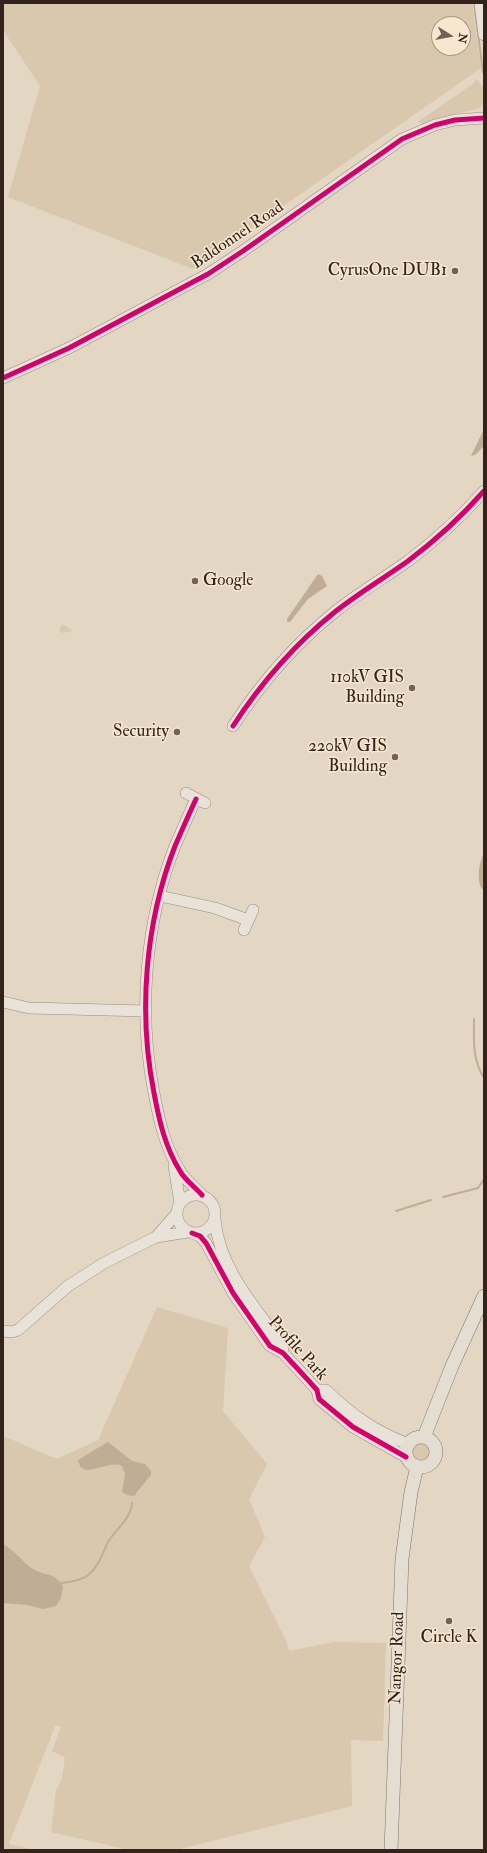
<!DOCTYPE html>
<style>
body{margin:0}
#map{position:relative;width:487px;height:1853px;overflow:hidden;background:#e3d6c3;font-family:"IM FELL Double Pica",serif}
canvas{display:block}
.frame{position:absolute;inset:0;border:4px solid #33231c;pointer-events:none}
.north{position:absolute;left:431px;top:16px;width:40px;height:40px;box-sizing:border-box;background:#f5e7d0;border:1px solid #a79988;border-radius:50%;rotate:101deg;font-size:11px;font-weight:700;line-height:16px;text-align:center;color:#33231c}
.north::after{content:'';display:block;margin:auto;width:14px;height:18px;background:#716256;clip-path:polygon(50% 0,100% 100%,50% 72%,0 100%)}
</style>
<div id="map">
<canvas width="487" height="1853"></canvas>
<div class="frame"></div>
<div class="north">N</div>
</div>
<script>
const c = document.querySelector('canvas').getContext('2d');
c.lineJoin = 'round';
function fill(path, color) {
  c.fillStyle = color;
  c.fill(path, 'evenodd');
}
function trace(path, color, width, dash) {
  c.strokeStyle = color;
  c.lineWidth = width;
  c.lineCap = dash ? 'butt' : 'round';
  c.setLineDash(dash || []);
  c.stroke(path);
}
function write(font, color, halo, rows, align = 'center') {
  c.font = font + ' "IM FELL Double Pica",serif';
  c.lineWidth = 3;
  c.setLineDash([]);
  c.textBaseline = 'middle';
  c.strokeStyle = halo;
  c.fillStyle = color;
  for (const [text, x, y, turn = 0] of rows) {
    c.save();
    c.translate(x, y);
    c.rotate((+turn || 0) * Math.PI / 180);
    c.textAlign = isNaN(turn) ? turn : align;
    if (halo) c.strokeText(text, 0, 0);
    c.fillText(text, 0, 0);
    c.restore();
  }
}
fill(new Path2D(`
 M3 3H472L481 68 193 269 8 197 40 86 3 30ZM439 24H463V48H439Z
 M476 79 484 88V102L480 108 442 117 423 124 418 122 474 83Z
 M62 624 73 631 62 633 59 630Z
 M157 1307 228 1328 223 1411 267 1464 249 1499 265 1537 249 1566 287 1643 289 1651 334 1642 386 1643 383 1741 351 1740 352 1806 176 1850H129L51 1832 56 1791 62 1779 65 1758 52 1751 61 1726H55L9 1844 35 1850H7L8 1848 7 1850H3V1436L57 1459 98 1440Z
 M412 1452a9 9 0 1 1 18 0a9 9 0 1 1-18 0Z`), '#d9c7ae');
fill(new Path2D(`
 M484 429V446L475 455 471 456Z
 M318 574 322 576 327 586 308 599 290 622H287V619Z
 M484 853V888L482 889C476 880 479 862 484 853Z
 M108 1442 132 1461 145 1464 151 1471V1475L136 1493 135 1496 127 1495 122 1492 125 1474 122 1466C108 1459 82 1482 78 1460Z
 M3 1544C16 1551 25 1566 37 1571 51 1577 52 1572 63 1586L61 1598 56 1606 43 1609 28 1605 3 1603Z`), '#bfad96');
trace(new Path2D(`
 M474 3 483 72
 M474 1019C474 1040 472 1059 484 1078
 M443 1197 478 1188 484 1179
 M396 1211 431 1200
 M61 1583C70 1582 80 1581 87 1576 99 1567 102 1554 108 1542 116 1529 131 1519 132 1503`), '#bfad96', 2);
const minor = new Path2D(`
 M480 3 484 35
 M3 378 69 348 208 274 243 251 402 139 435 125 455 120 484 118
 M233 726C261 683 296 643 336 611 359 593 384 578 408 561 436 540 461 517 484 491
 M186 793 205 803
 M196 799C189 814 182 830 175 846 145 923 138 1013 154 1093 159 1120 165 1147 180 1171 185 1180 195 1187 202 1195
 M160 896 215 908 248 920
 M244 930 253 910
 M3 1002 29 1008 146 1011
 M174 1166 180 1203
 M177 1214a19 19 0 1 1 38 0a19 19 0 1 1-38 0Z
 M215 1219C219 1268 254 1306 282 1344L283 1353
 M192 1233 200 1236 206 1243 233 1293 270 1346 283 1353 308 1380 317 1390 319 1399 353 1427 406 1457
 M156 1237 177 1213
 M3 1331 12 1332 18 1330 68 1286 104 1263 156 1237 188 1232
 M317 1390H326C353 1416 373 1430 408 1444`);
const major = new Path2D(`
 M406 1452a15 15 0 1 1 30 0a15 15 0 1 1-30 0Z
 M424 1437 452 1366 484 1296
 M391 1850 402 1559 411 1492 417 1467`);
trace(minor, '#978d82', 12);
trace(major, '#7e756b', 14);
trace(minor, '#e8e2d8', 11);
trace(major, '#e4ddd2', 13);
trace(new Path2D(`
 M3 378 69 348 208 274 243 251 402 139 435 125 455 120 484 118
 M233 726C261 683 296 643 336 611 359 593 384 578 408 561 436 540 461 517 484 491
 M196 799C189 814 182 830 175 846 145 923 138 1013 154 1093 159 1120 165 1147 180 1171 185 1180 195 1187 202 1195
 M192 1233 200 1236 206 1243 233 1293 270 1346 283 1353 308 1380 317 1390 319 1399 353 1427 406 1457`), '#d6006c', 5);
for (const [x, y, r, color] of [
 [455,271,4,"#716256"],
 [195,581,4,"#716256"],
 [412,688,4,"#716256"],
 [177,732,4,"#716256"],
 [395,757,4,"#716256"],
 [449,1621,4,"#716256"]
]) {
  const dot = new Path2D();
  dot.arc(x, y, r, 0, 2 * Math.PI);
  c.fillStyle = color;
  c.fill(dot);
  trace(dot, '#f5e7d0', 1.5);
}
write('17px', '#33231c', '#f5e7d0', [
 ["Baldonnel Road",238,236,-34],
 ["Profile Park",297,1349,48],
 ["Nangor Road",398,1658,-88]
]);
write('17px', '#33231c', '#f5e7d0', [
 ["CyrusOne DUB1",447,271],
 ["Google",203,581,"left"],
 ["110kV GIS",404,678],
 ["Building",404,698],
 ["Security",169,732],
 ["220kV GIS",387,747],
 ["Building",387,767],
 ["Circle K",449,1638,"center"]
], 'right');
</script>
